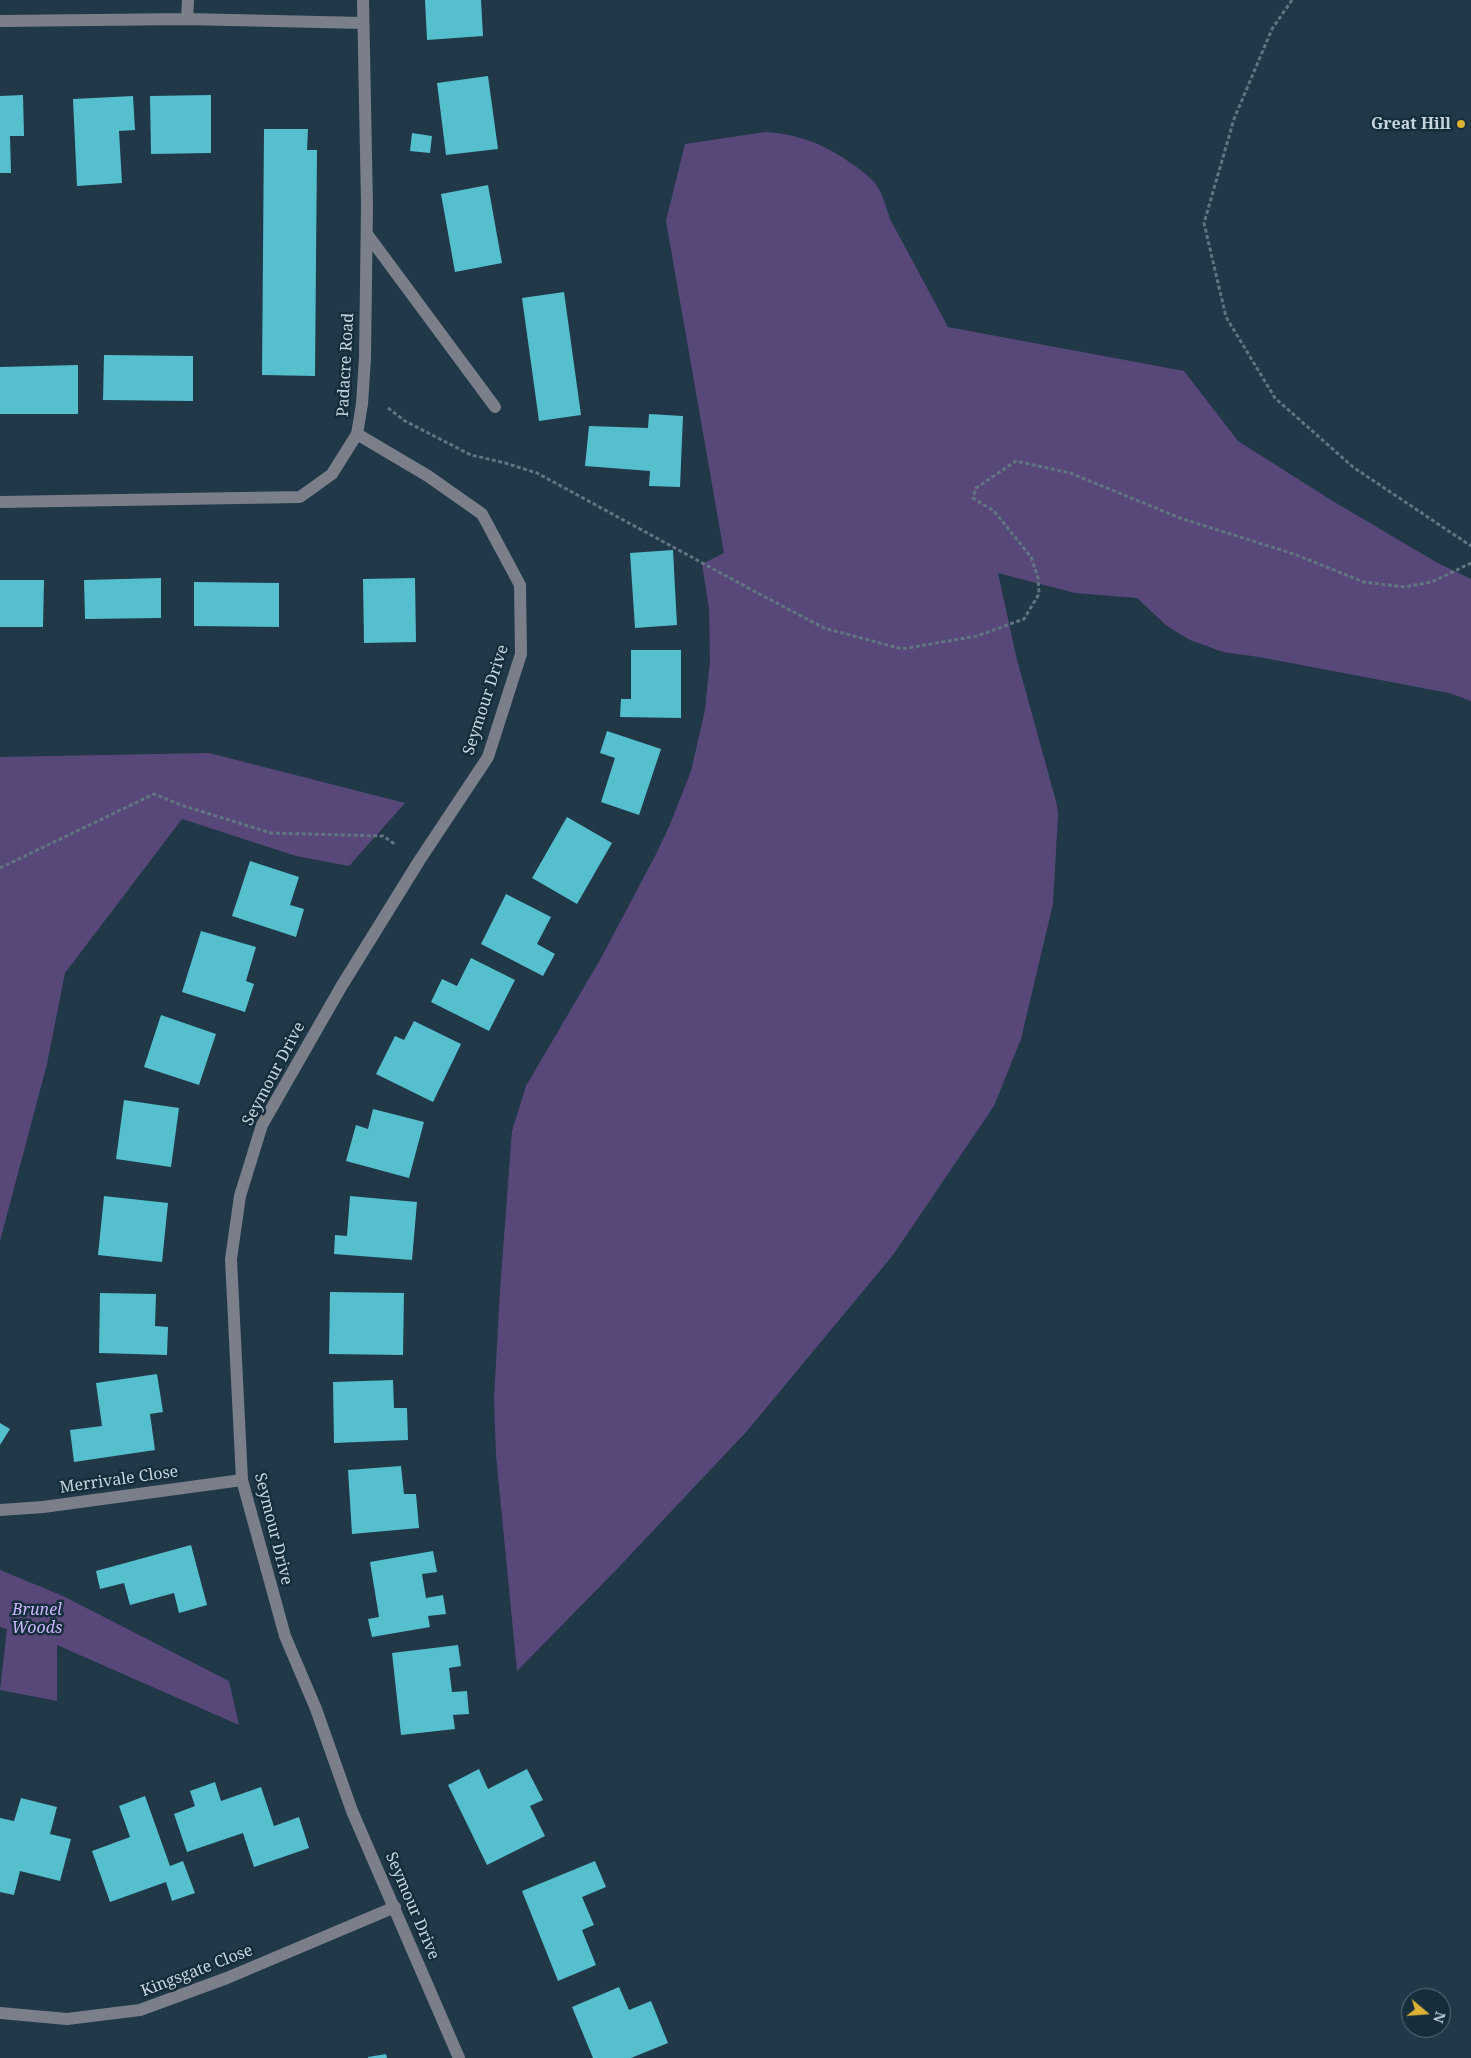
<!DOCTYPE html>
<style>
body{margin:0}
#map{position:relative;width:1471px;height:2058px;overflow:hidden;background:#203847;font-family:"Noto Serif",serif}
canvas{display:block}
.north{position:absolute;left:1401px;top:1988px;width:50px;height:50px;box-sizing:border-box;background:#162e3c;border:1px solid #5d717d;border-radius:50%;rotate:108deg;font-size:14px;font-weight:700;line-height:20px;text-align:center;color:#c7d5de}
.north::after{content:'';display:block;margin:auto;width:18px;height:22px;background:#ddb133;clip-path:polygon(50% 0,100% 100%,50% 72%,0 100%)}
</style>
<div id="map">
<canvas width="1471" height="2058"></canvas>
<div class="north">N</div>
</div>
<script>
const c = document.querySelector('canvas').getContext('2d');
c.lineJoin = 'round';
function fill(path, color) {
  c.fillStyle = color;
  c.fill(path, 'evenodd');
}
function trace(path, color, width, dash) {
  c.strokeStyle = color;
  c.lineWidth = width;
  c.lineCap = dash ? 'butt' : 'round';
  c.setLineDash(dash || []);
  c.stroke(path);
}
function write(font, color, halo, rows, align = 'center') {
  c.font = font + ' "Noto Serif",serif';
  c.lineWidth = 5;
  c.setLineDash([]);
  c.textBaseline = 'middle';
  c.strokeStyle = halo;
  c.fillStyle = color;
  for (const [text, x, y, turn = 0] of rows) {
    c.save();
    c.translate(x, y);
    c.rotate((+turn || 0) * Math.PI / 180);
    c.textAlign = isNaN(turn) ? turn : align;
    if (halo) c.strokeText(text, 0, 0);
    c.fillText(text, 0, 0);
    c.restore();
  }
}
fill(new Path2D(`
 M765 132C796 134 819 142 845 159 855 166 867 174 875 183 883 194 886 207 890 219L948 327 1184 371 1238 441 1331 500 1436 562 1471 579V701L1449 693 1259 657 1223 652 1190 640 1167 626 1137 598 1075 593 998 573 1016 656 1057 805 1058 815 1053 904 1021 1039 994 1106 893 1255 747 1431 617 1569 517 1671 496 1455 494 1399 500 1290 512 1131 526 1086 601 958 655 856 669 827 691 771 705 710 710 660 709 608 702 564 724 553 666 221 685 144Z
 M209 753 405 803 349 866 296 856 182 819 65 973 47 1064 0 1241V757Z
 M0 1570 63 1596 229 1681 239 1725 57 1645V1701L0 1690 7 1629 0 1627Z`), '#58487a');
fill(new Path2D(`
 M425 0H481L483 36 427 40Z
 M488 76 498 149 446 155 437 83Z
 M23 95 24 136H10L11 173H0V96Z
 M211 95V153L151 154 150 96Z
 M133 96 135 130 119 131 122 183 77 186 73 99Z
 M264 129H308L307 150H317L315 376 262 375Z
 M412 133 432 136 430 153 410 151Z
 M488 185 502 263 455 272 441 194Z
 M564 292 581 415 539 421 522 298Z
 M104 355 193 356V401L103 400Z
 M78 365V414H0V367Z
 M649 414 683 416 680 487 649 486 650 471 585 466 589 426 648 428Z
 M673 550 677 625 635 628 630 553Z
 M161 578V618L85 619 84 580Z
 M415 578 416 642 364 643 363 579Z
 M0 580H44L43 627H0Z
 M194 582 279 583V627L194 626Z
 M631 650H681V718L620 717 621 699H631Z
 M607 731 661 749 639 815 601 802 615 758 600 753Z
 M567 817 612 843 577 904 532 878Z
 M250 861 299 877 290 905 304 909 296 937 232 916Z
 M506 894 551 917 537 944 555 954 543 976 481 944Z
 M201 931 256 947 246 981 254 984 245 1012 182 992Z
 M471 958 515 980 489 1031 431 1002 442 979 457 986Z
 M161 1015 216 1034 199 1085 144 1067Z
 M414 1021 461 1044 433 1102 376 1074 395 1036 404 1040Z
 M124 1100 179 1108 171 1167 116 1159Z
 M373 1109 424 1122 409 1178 346 1161 356 1125 368 1129Z
 M104 1196 168 1203 162 1262 98 1255Z
 M350 1196 417 1202 412 1260 334 1254 335 1235 347 1236Z
 M330 1292 404 1293 403 1355 329 1354Z
 M100 1293 156 1294 155 1326 168 1327 167 1355 99 1353Z
 M157 1374 163 1412 150 1414 155 1450 74 1462 70 1430 102 1426 96 1383Z
 M393 1380 394 1408H407L408 1440 334 1443 333 1382Z
 M0 1423 10 1429 0 1445Z
 M401 1466 404 1494H416L419 1528 352 1534 348 1470Z
 M191 1545 207 1605 179 1613 174 1593 130 1605 124 1583 100 1589 96 1571Z
 M433 1551 437 1572 422 1574 426 1598 443 1595 446 1614 428 1616 430 1627 372 1637 368 1619 379 1617 370 1562Z
 M458 1645 461 1666 449 1668 452 1692 467 1691 469 1714 453 1715 455 1729 401 1735 392 1653Z
 M479 1769 488 1789 527 1769 543 1800 530 1806 545 1836 487 1865 448 1785Z
 M215 1782 221 1801 261 1787 274 1826 299 1817 309 1848 254 1867 243 1833 187 1852 174 1814 195 1806 190 1791Z
 M145 1796 170 1866 183 1861 195 1893 172 1901 166 1882 110 1902 92 1851 130 1837 119 1806Z
 M21 1798 57 1807 50 1834 71 1839 60 1881 20 1871 14 1895 0 1892V1818L14 1821Z
 M595 1861 606 1887 582 1897 594 1925 582 1930 596 1965 558 1981 522 1891Z
 M619 1987 629 2010 651 2001 668 2043 631 2058H593L572 2007Z
 M386 2054 387 2058H368V2057Z`), '#55bfce');
trace(new Path2D(`
 M1292 0 1272 29 1234 119 1204 223 1226 317 1275 398 1353 467 1471 546
 M388 408 405 421 471 455 505 463 537 473 752 590 824 628 902 649 977 636 1024 619 1039 594 1038 578 1031 557 994 511 973 498 976 488 1016 461 1070 473 1180 518 1294 554 1364 582 1404 587 1432 582 1471 563
 M0 868 154 794 184 806 271 833 383 836 396 845`), '#607481', 3, [4, 2.5]);
trace(new Path2D(`
 M187 19 188 0
 M0 21 187 19 363 23
 M367 234 495 407
 M357 434 428 476 482 514 520 585 521 654 488 757 419 861 341 987 262 1125 240 1196 231 1259 242 1480 285 1636 316 1709 352 1811 459 2058
 M0 502 300 497 332 474 357 434 362 404 365 358 367 205 363 0
 M0 1510 43 1507 242 1480
 M0 2013 67 2019 140 2010 227 1978 395 1907`), '#7a7f8a', 12);
for (const [x, y, r, color] of [
 [1461,124,5,"#ddb133"]
]) {
  const dot = new Path2D();
  dot.arc(x, y, r, 0, 2 * Math.PI);
  c.fillStyle = color;
  c.fill(dot);
  trace(dot, '#162e3c', 2);
}
write('bold 16px', '#c7d5de', '#162e3c', [
 ["Great Hill",1451,124]
], 'right');
write('16px', '#c7d5de', '#162e3c', [
 ["Padacre Road",346,365,-87],
 ["Seymour Drive",486,700,-72],
 ["Seymour Drive",274,1074,-62],
 ["Merrivale Close",119,1480,-8],
 ["Seymour Drive",273,1529,76],
 ["Seymour Drive",412,1906,67],
 ["Kingsgate Close",197,1971,-21]
]);
write('italic 16px', '#cab5fe', '#162e3c', [
 ["Brunel",37,1610],
 ["Woods",37,1628]
]);
</script>
